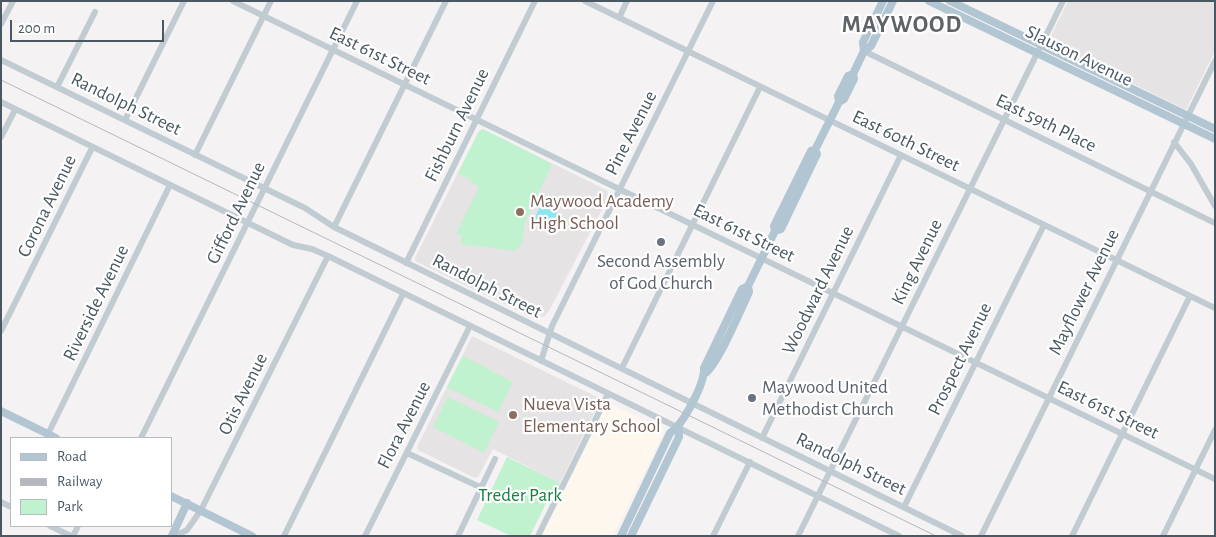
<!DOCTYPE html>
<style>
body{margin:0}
#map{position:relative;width:1216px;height:537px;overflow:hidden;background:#f5f2f3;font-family:"Alegreya Sans",sans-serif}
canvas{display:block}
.frame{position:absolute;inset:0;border:2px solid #495861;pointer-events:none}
.legend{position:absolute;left:10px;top:437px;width:162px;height:90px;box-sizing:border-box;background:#fff;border:1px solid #b6bcc0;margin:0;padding:6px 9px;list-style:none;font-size:15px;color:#495861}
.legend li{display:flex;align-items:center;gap:10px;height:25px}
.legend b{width:25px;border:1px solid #b6bcc0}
.scale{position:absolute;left:10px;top:20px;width:154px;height:22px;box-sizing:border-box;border:2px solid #495861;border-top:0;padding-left:6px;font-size:15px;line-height:18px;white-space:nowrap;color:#495861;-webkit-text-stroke:4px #fff;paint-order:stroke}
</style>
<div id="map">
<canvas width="1216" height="537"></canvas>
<div class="frame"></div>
<ul class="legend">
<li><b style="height:6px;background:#b1c5d2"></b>Road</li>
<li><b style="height:6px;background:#b4b8bd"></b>Railway</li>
<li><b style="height:14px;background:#c1f2cf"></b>Park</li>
</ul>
<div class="scale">200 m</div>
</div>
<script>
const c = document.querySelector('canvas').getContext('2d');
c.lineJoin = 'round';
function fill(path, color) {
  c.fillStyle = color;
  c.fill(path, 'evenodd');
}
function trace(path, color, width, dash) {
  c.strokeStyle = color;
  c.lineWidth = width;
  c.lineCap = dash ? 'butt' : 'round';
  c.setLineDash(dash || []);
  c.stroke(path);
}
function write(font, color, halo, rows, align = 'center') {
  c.font = font + ' "Alegreya Sans",sans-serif';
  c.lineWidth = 4.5;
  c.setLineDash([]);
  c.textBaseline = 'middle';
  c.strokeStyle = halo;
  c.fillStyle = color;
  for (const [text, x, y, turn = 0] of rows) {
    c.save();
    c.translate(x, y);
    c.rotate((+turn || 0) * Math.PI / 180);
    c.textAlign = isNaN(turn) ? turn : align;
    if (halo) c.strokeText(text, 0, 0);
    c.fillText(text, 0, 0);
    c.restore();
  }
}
fill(new Path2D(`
 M608 403 662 428 664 432 613 536H541Z`), '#fdf7ee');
fill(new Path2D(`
 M1068 1H1215V51L1186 110 1048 42Z
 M483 129 608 191 609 196 549 311 545 316 539 318H533L415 261V258L479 131Z
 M472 336 601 399 560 483 493 449 478 477 475 478 418 450 417 447Z`), '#e6e3e5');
fill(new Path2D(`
 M483 129 552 164 532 208 529 209 531 210 525 222 522 244 515 251 461 244V235L456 234 479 187 470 182 471 180 460 174 457 175 479 131Z
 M463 356 513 382 498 412 447 387Z
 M448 397 499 422 484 453 433 427Z
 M507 457 560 483 558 488 553 489 530 536H511L477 520Z`), '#c1f2cf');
fill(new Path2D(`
 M541 205 558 214 549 232 547 231 548 228 533 221Z`), '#8ce6f1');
trace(new Path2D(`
 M233 1 1215 479
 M585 1 1215 308
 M619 18 627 1
 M1 24 13 1
 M864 51 1215 223
 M1 60 305 208 334 227 962 536
 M57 87 95 12
 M1 102 293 245 312 249 328 256 899 536
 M125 120 184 1
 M1 137 15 110
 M1174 142 1191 164 1215 206
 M195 155 271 1
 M334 227 446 1
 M406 263 535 1
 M1 331 92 148
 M541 361 552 326 713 1
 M622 368 760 87
 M48 434 170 185
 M141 438 357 1
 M762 438 901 155
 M407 453 482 488
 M1 502 11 507
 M904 507 1044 225
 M50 526 71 536
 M73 536 78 526
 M175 536 187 530 201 510 328 256
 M284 536 403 294
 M365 536 470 326
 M458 536 495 459
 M538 536 608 394
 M713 536 750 462
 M798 536 1063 1
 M981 536 1215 61
 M1072 536 1190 296
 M1163 536 1215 430`), '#c0cbd2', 6);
trace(new Path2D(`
 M929 1 1215 139
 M950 1 1215 129
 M864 51 863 42 883 1
 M839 102 838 96 848 76 853 74 864 51 871 46 893 1
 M775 231 781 229 817 154 815 150 839 102 844 99 854 79 853 74
 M704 374C717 367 741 309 749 292L748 286
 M1 411 56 438
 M171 496 252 536
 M172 536 187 503
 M621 536 670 433C683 425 705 383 704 368L742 289 748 286 775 231 774 226 811 151 815 150
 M631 536 679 437V427`), '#b1c5d2', 8);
trace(new Path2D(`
 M1 80 936 536`), '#b4b8bd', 1);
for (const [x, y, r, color] of [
 [520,212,5,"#8d6e63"],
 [661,242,5,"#6b7280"],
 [752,398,5,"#6b7280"],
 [513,415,5,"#8d6e63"]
]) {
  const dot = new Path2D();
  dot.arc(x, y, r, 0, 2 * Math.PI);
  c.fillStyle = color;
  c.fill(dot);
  trace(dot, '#fff', 2);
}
write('19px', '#495861', '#fff', [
 ["East 61st Street",380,56,26],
 ["Slauson Avenue",1079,56,26],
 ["Randolph Street",126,104,26],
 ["East 59th Place",1046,123,26],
 ["Fishburn Avenue",457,125,-64],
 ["Pine Avenue",631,133,-63],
 ["East 60th Street",906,141,26],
 ["Corona Avenue",47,206,-64],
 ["Gifford Avenue",236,213,-64],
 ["East 61st Street",744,233,26],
 ["King Avenue",917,262,-64],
 ["Randolph Street",487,286,27],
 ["Woodward Avenue",818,290,-64],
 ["Mayflower Avenue",1084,292,-64],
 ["Riverside Avenue",96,303,-64],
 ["Prospect Avenue",960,359,-64],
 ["Otis Avenue",243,394,-64],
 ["East 61st Street",1108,410,26],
 ["Flora Avenue",404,425,-63],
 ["Randolph Street",851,464,26]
]);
write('19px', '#785e54', '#fff', [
 ["Maywood Academy",530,201],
 ["High School",530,223],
 ["Nueva Vista",523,404],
 ["Elementary School",523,426]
], 'left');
write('19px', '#5b616d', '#fff', [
 ["Second Assembly",661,261],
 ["of God Church",661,283],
 ["Maywood United",762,387,"left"],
 ["Methodist Church",762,409,"left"]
]);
write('19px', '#138340', '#fff', [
 ["Treder Park",520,495]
]);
c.letterSpacing = '1px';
write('bold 24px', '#5e6368', '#fff', [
 ["MAYWOOD",902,25]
]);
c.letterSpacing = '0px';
</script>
